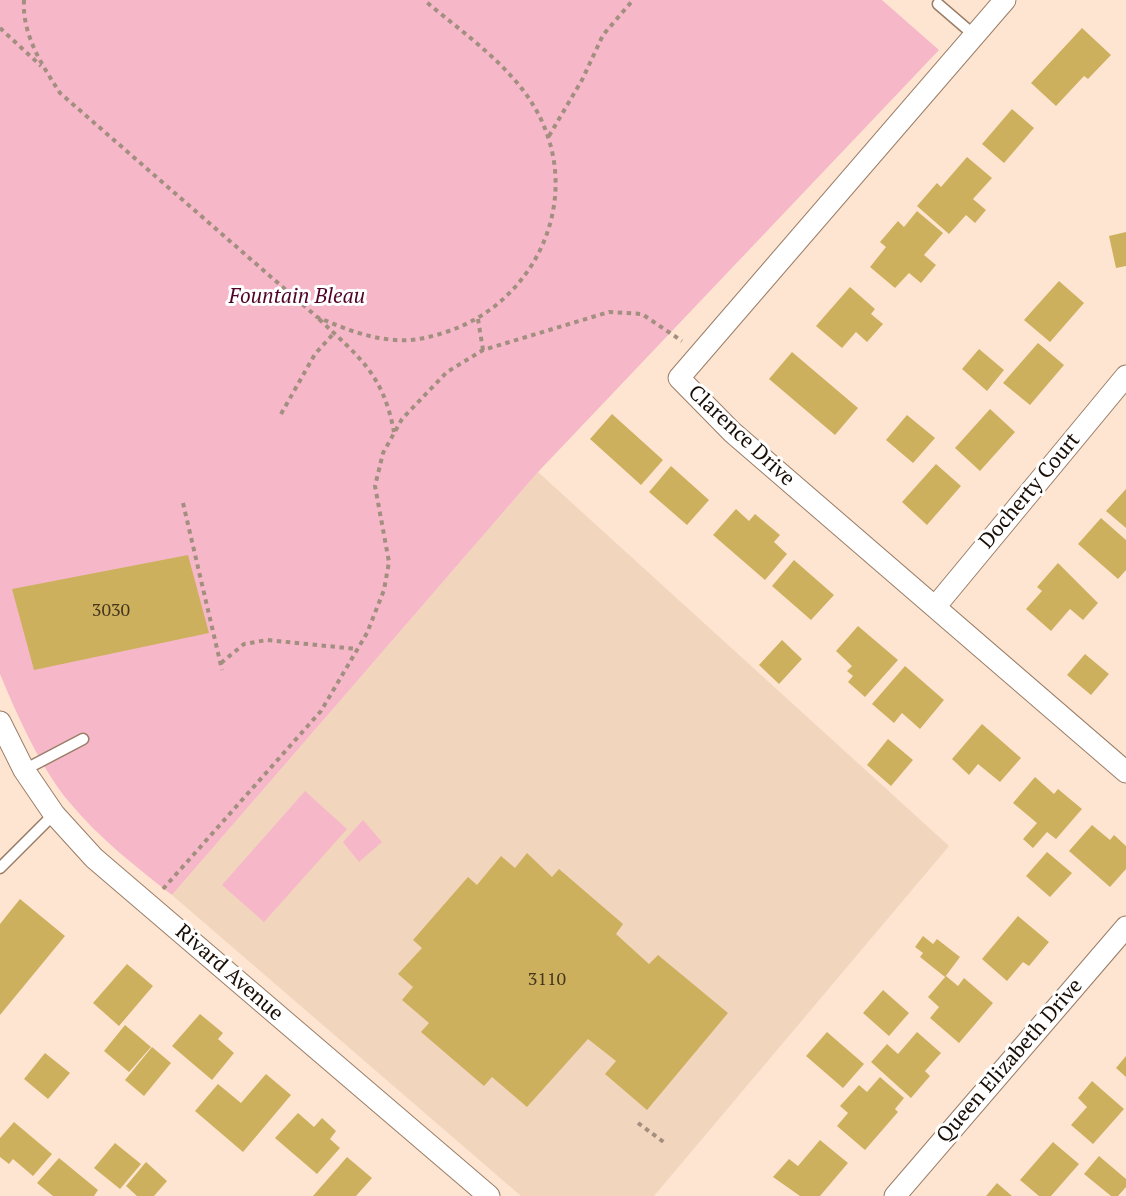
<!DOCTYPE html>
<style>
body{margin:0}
canvas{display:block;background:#fee5d1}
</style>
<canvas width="1126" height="1196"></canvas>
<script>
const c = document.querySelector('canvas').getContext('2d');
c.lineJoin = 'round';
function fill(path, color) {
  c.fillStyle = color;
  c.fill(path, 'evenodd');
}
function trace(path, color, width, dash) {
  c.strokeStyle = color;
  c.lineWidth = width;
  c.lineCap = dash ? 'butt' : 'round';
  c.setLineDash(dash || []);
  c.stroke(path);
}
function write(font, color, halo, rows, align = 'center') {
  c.font = font + ' "PT Serif",serif';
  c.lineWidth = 6;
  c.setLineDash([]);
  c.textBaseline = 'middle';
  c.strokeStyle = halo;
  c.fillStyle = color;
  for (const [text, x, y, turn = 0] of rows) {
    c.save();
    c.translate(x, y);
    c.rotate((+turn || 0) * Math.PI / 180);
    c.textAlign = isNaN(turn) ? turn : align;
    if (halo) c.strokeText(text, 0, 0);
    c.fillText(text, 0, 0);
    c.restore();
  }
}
fill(new Path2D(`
 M538 472 949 846 654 1196H521L172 895Z`), '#f2d5bd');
fill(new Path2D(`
 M0 0H882L939 50 538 472 172 895C136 867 99 838 70 803 41 769 17 715 0 674Z
 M305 791 347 829 264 922 222 885Z
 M363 820 382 842 359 862 343 842Z`), '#f6b8c9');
fill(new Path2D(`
 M1082 28 1111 55 1088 79 1084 76 1056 106 1031 83Z
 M1012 109 1034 128 1004 163 982 144Z
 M967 157 992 178 973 199 986 210 975 223 966 215 949 234 917 206 937 183 941 187Z
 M917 211 943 233 924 255 936 265 921 283 909 273 895 288 870 267 886 247 880 242 898 221 904 227Z
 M1126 232V266L1116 268 1109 236Z
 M1059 281 1084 303 1050 342 1024 320Z
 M850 287 875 309 871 314 883 324 867 342 856 332 842 348 816 326Z
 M1038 343 1064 365 1030 405 1003 383Z
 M979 349 1004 370 987 391 962 369Z
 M792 352 858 408 835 435 769 379Z
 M990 409 1015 432 980 471 955 448Z
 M612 414 663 460 641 485 590 439Z
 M907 415 935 438 913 463 886 440Z
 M936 464 961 486 927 525 902 502Z
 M671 466 709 500 687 525 649 492Z
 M1126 489V528L1106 511Z
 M736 509 749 521 755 514 780 535 774 542 787 554 765 580 713 535Z
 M1101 518 1126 540V570L1118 579 1078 544Z
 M188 555 209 633 34 670 12 589Z
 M794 560 834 595 811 620 772 586Z
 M1058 563 1098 603 1083 620 1070 609 1051 631 1026 609 1042 591 1037 587Z
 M858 626 898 660 865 697 848 682 853 676 847 671 852 666 836 651Z
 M782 640 802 659 779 684 759 665Z
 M1085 654 1109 674 1091 695 1067 675Z
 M905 666 944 700 920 729 902 713 894 723 872 704Z
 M982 724 1021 758 1000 782 978 764 969 775 952 759Z
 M888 739 913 760 891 786 867 765Z
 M1035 777 1054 794 1058 789 1082 809 1056 839 1047 832 1033 848 1023 839 1037 823 1013 803Z
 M1092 825 1110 840 1114 835 1126 846V869L1110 887 1069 851Z
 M1047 852 1072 873 1050 897 1026 876Z
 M527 853 552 877 559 869 623 924 616 934 649 964 658 955 728 1013 647 1110 605 1074 616 1061 588 1039 527 1107 492 1077 484 1086 421 1032 429 1023 402 1000 413 987 398 974 422 948 413 940 468 877 477 885 501 856 515 868Z
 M20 899 65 936 0 1015V924Z
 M1018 916 1049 942 1029 966 1023 962 1007 981 982 959Z
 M923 936 933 944 937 939 960 957 945 977 920 957 923 953 915 947Z
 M127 964 153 986 119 1026 93 1003Z
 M946 976 958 986 964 978 993 1003 959 1043 930 1018 939 1007 928 997Z
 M883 990 909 1013 889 1036 863 1013Z
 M200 1014 223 1033 218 1039 234 1053 212 1080 172 1046Z
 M125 1025 151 1047 129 1072 104 1051Z
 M827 1032 864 1064 843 1088 806 1056Z
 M917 1032 941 1053 925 1071 930 1076 911 1098 871 1062 887 1044 898 1054Z
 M152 1047 171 1063 144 1096 125 1080Z
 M45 1053 70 1073 48 1099 24 1079Z
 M1126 1056V1077L1116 1068Z
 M266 1074 291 1095 243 1152 195 1111 218 1084 241 1103Z
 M880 1077 904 1098 895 1109 898 1112 865 1150 837 1126 848 1113 840 1106 859 1085 867 1092Z
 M1092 1081 1124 1109 1093 1144 1071 1125 1087 1107 1078 1098Z
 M298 1113 314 1127 322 1118 336 1131 330 1139 340 1148 317 1174 275 1138Z
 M14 1122 52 1154 33 1176 13 1159 9 1164 0 1157V1138Z
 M820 1140 848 1163 820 1196H800L773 1177 789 1159 798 1166Z
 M1053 1142 1079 1164 1051 1196H1039L1020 1180Z
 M115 1143 141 1164 120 1189 94 1168Z
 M1099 1156 1126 1179V1187L1118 1196H1111L1084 1174Z
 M347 1157 372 1178 356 1196H313Z
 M59 1158 98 1190 94 1196H53L37 1183Z
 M146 1162 167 1181 154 1196H137L126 1186Z
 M997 1183 1012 1196H986Z`), '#cdb05e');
const service = new Path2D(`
 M938 4 974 35
 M24 770 83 739
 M0 868 54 814`);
const minor = new Path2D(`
 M1005 0 679 378 732 432 1126 772
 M935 607 1126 376
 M0 722 24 770 54 814 94 858 489 1196
 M895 1196 1126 927`);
trace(service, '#9a7e68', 13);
trace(minor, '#9a7e68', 23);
trace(new Path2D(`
 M24 0C22 35 42 65 60 93L317 317C343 328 367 338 395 340 416 342 439 335 457 328 531 298 574 214 548 137 529 77 470 39 424 0
 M0 28 41 66
 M549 136 582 80 603 35 633 0
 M319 319C360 358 383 374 394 432
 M478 319 483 350
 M281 414 315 354 334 333
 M183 503 222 670
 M221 663 244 644 267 640 357 649
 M163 889 321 711 367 633 384 590 389 562 375 486 383 453 402 419 447 372 483 350 609 312 642 314 682 341
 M638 1123 665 1143`), '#a28f7f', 4, [4.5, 4.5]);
trace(service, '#fff', 10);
trace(minor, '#fff', 21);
write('18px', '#45361c', null, [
 ["3030",111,611],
 ["3110",547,980]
]);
write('italic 21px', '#510427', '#fff', [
 ["Fountain Bleau",297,297]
]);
write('21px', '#180e06', '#fff', [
 ["Clarence Drive",741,436,43],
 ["Docherty Court",1030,491,-50],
 ["Rivard Avenue",229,973,41],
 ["Queen Elizabeth Drive",1010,1061,-49]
]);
</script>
